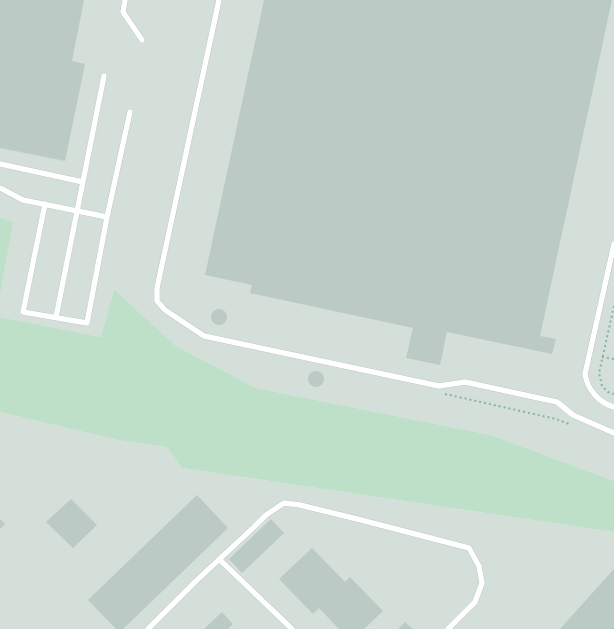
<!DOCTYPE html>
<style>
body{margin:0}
canvas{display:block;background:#e6efeb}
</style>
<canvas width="614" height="629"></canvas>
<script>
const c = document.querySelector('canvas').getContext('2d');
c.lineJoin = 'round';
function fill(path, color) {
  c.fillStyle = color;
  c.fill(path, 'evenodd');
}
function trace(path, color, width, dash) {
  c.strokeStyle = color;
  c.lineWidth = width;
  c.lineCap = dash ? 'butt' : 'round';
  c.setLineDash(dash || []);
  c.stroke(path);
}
fill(new Path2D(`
 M0 0H614V481L491 435 256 388 176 346 114 289 101 337 0 317Z
 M0 412 118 440 167 447 182 468 614 532V629H0Z`), '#d4dfda');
fill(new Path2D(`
 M0 218 13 222 0 294Z
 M114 289 176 346 256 388 491 435 614 481V532L182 468 167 447 118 440 0 412V317L101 337Z`), '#bfe0c8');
fill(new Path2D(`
 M0 0H84L72 61 85 64 65 161 0 148Z
 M264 0H612L540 336 556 339 552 354 447 332 440 365 406 358 413 328 250 293 252 285 205 275Z
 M211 317a8 8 0 1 1 16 0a8 8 0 1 1-16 0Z
 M308 379a8 8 0 1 1 16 0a8 8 0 1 1-16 0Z
 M197 495 228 528 123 629H116L88 600Z
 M71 499 97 525 73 548 46 522Z
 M0 519 5 524 0 529Z
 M271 519 284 533 242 573 229 559Z
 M312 548 345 582 350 577 383 611 364 629H339L319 608 313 614 279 579Z
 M614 569V629H560Z
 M222 612 233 624 228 629H204Z
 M405 622 413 629H398Z`), '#bbcac4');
const service = new Path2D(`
 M125 0 123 12 142 40
 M219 0 157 288V301L165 310 204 336 439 386 465 382 557 402 573 415 614 433
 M0 164 83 182
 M0 188 23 200 107 217
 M45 204 23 312 87 323 107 217 130 112
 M614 244 585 374C587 389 599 403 614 407
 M56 317 104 76
 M220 560 292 629
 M148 629 196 581 254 527 266 515 284 503 300 505 361 520 469 548 479 566 482 583 475 602 448 629`);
trace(service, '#a8b8b2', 6);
trace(new Path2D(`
 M614 306 599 373 602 386 608 392 614 394
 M602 357 614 359
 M445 394 556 419 569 424`), '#86b3a5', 2, [2, 3]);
trace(service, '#fff', 5.5);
</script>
